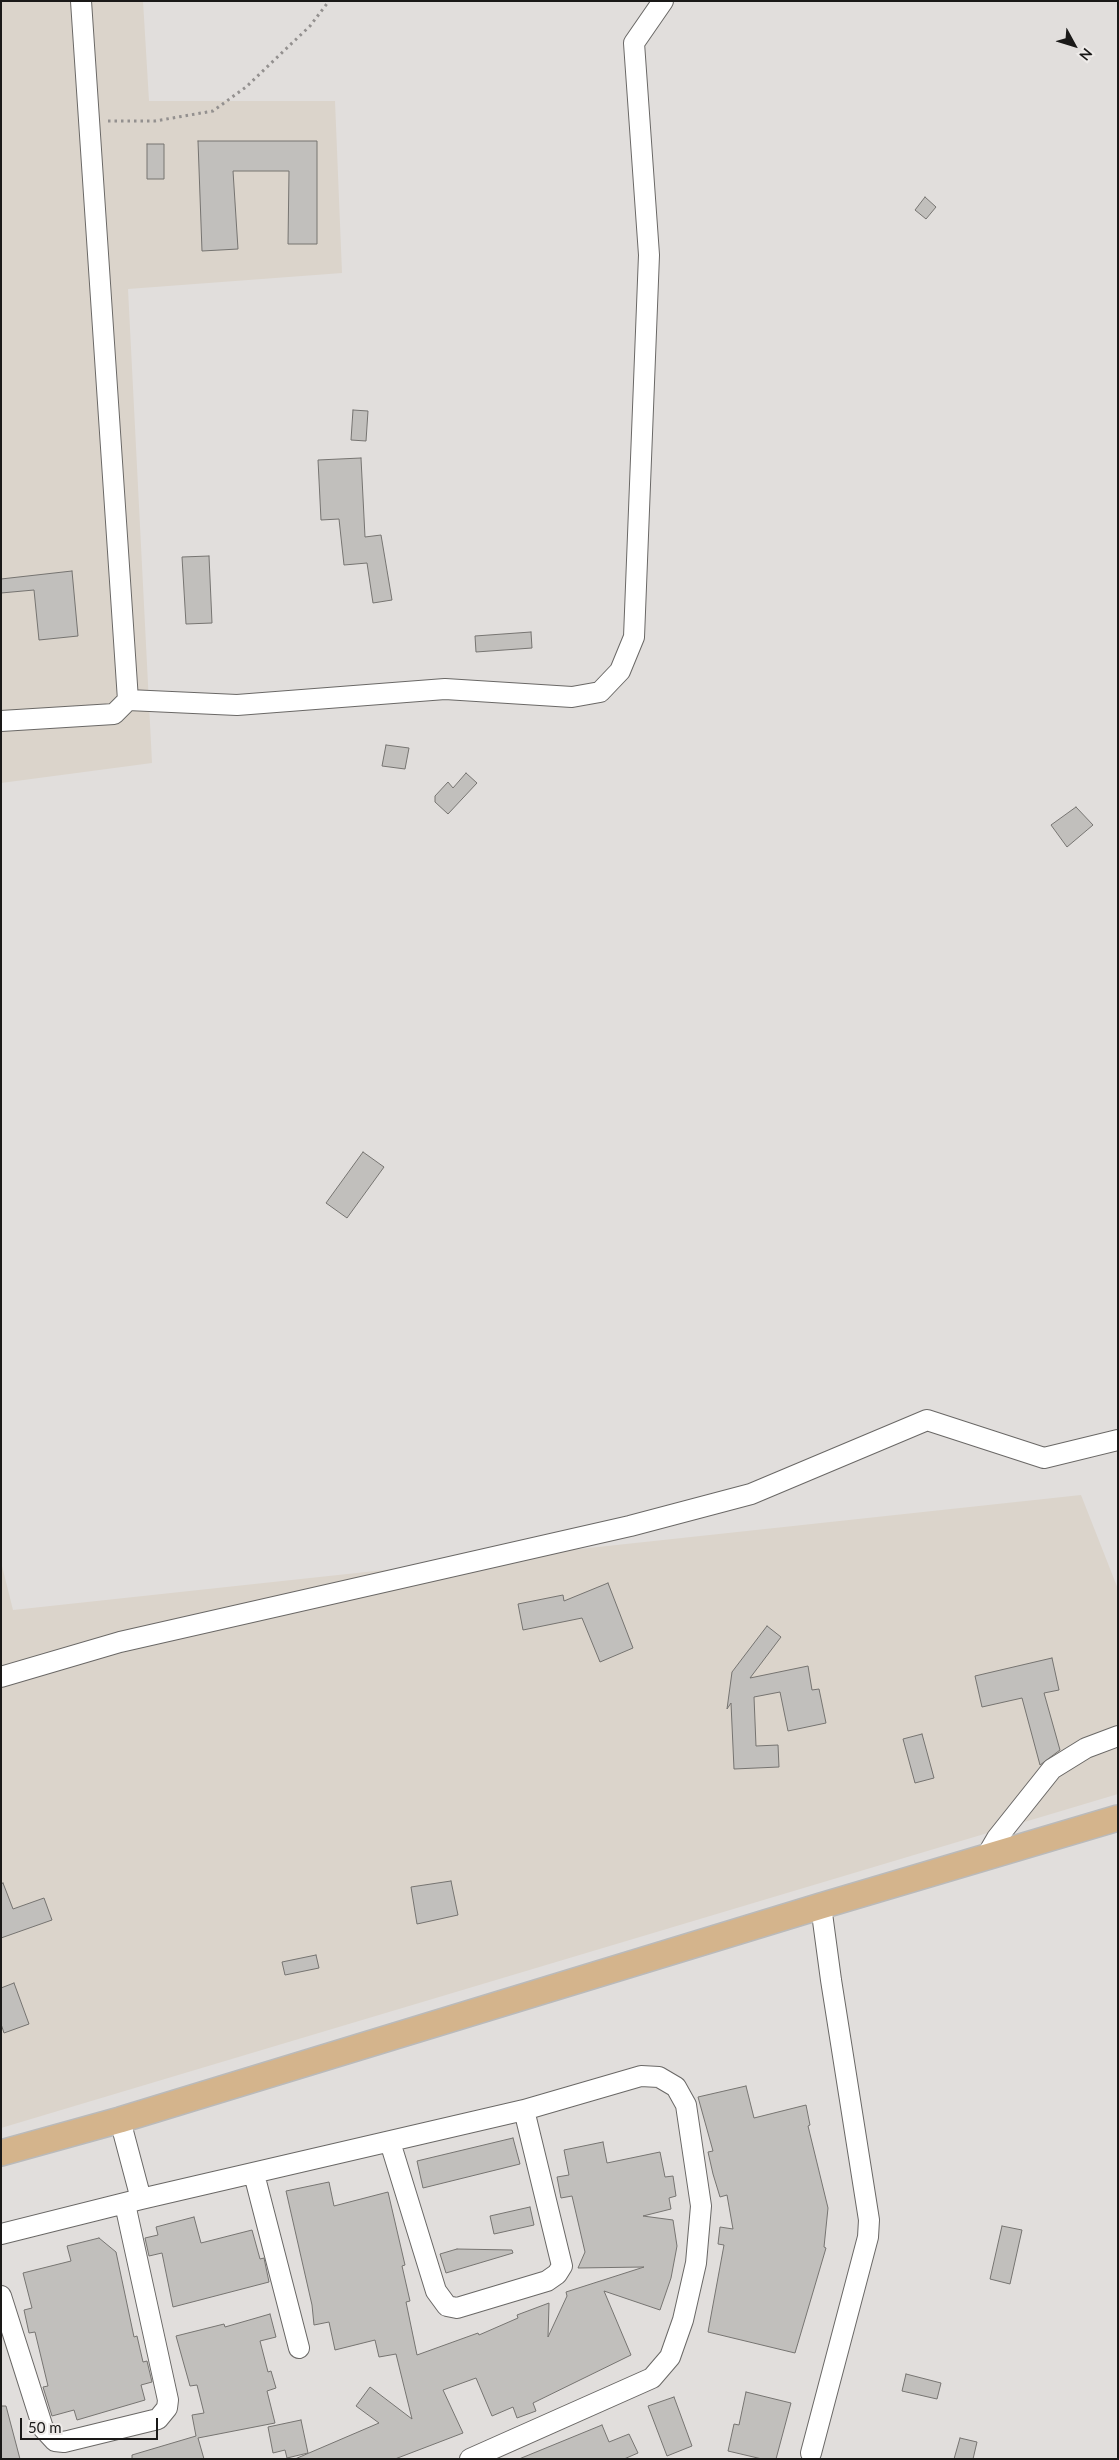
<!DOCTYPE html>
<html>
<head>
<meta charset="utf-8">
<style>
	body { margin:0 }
	#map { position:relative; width:1119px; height:2460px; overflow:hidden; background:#e1dedc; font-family:Lato,sans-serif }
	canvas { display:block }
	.frame { position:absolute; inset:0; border:2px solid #1a1918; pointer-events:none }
	.north { position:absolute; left:1049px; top:20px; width:50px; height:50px; -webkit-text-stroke:4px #eeebe9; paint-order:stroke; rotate:129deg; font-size:14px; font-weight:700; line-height:20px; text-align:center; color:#1a1918 }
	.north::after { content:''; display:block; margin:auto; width:18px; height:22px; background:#1a1918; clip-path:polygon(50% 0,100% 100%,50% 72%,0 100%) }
	.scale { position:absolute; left:20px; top:2418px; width:138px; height:22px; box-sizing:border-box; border:2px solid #1a1918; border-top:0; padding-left:6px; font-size:15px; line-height:18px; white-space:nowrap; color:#1a1918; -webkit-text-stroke:4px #eeebe9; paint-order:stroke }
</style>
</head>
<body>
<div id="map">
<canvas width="1119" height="2460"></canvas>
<div class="frame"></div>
<div class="north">N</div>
<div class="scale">50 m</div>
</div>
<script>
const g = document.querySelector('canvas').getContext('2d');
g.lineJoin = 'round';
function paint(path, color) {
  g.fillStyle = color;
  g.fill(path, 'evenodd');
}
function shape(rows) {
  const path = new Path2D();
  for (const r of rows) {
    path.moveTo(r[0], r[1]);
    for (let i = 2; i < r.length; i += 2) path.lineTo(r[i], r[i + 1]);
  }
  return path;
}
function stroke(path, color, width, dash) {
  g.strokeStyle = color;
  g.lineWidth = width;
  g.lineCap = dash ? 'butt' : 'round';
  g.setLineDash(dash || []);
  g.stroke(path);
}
paint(shape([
	[1,1,143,1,149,101,335,101,342,273,128,289,152,763,1,783],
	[1081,1495,1118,1589,1118,1794,1,2128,1,1562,13,1610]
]), '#dbd4cb');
const building = shape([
	[198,141,317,141,317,244,288,244,289,171,233,171,238,249,202,251,198,141],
	[147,144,164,144,164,179,147,179,147,144],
	[925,197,936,207,926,219,915,210,925,197],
	[353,410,368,411,366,441,351,440,353,410],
	[361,458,365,537,381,535,392,600,373,603,367,563,344,565,339,519,321,520,318,460,361,458],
	[209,556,212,623,186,624,182,557,209,556],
	[72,571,78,636,39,640,34,590,1,593,1,579,72,571],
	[531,632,532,648,476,652,475,636,531,632],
	[386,745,409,748,405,769,382,766,386,745],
	[466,773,477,783,448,814,435,802,435,796,448,782,453,788,466,773],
	[1076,807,1093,825,1067,847,1051,825,1076,807],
	[363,1152,384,1167,347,1218,326,1203,363,1152],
	[608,1583,633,1648,600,1662,582,1618,523,1630,518,1604,563,1595,564,1601,608,1583],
	[767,1626,781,1637,750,1678,808,1666,812,1690,819,1689,826,1723,788,1731,780,1692,754,1697,756,1746,778,1745,779,1767,734,1769,731,1703,727,1709,732,1672,767,1626],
	[1052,1658,1059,1690,1044,1693,1060,1750,1040,1765,1022,1698,982,1707,975,1676,1052,1658],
	[922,1734,934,1778,915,1783,903,1739,922,1734],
	[451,1881,458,1915,417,1924,411,1887,451,1881],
	[3,1883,13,1909,44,1898,52,1920,1,1938,1,1884,3,1883],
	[316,1955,319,1968,285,1975,282,1962,316,1955],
	[14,1983,29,2024,4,2033,1,2024,1,1988,14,1983],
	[746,2086,754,2118,806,2105,810,2125,808,2126,828,2208,824,2247,826,2248,795,2353,708,2332,724,2245,718,2244,720,2227,733,2229,727,2195,720,2197,713,2174,708,2152,713,2151,698,2097,746,2086],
	[513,2138,520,2164,423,2188,417,2161,513,2138],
	[603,2142,607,2163,660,2152,665,2177,673,2176,676,2196,669,2198,671,2209,643,2216,673,2220,677,2246,671,2278,660,2310,604,2291,631,2355,533,2403,536,2411,517,2418,513,2407,492,2416,476,2378,443,2390,463,2433,395,2459,295,2459,379,2423,356,2406,370,2387,412,2419,396,2354,379,2357,375,2340,335,2350,329,2322,314,2325,312,2305,286,2191,329,2182,334,2206,388,2192,405,2265,402,2266,410,2301,406,2302,417,2355,478,2333,479,2335,518,2318,517,2315,549,2303,548,2337,567,2296,566,2292,644,2267,578,2268,585,2252,572,2196,561,2198,557,2177,569,2175,564,2150,603,2142],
	[530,2207,534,2225,494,2234,490,2216,530,2207],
	[194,2217,201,2243,252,2230,260,2259,264,2258,269,2282,173,2307,162,2253,149,2256,145,2238,158,2235,156,2227,194,2217],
	[1002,2226,1022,2230,1010,2284,990,2279,1002,2226],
	[99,2238,116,2252,134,2337,137,2336,143,2362,147,2361,152,2382,141,2385,145,2400,77,2420,74,2410,52,2416,43,2387,48,2386,35,2332,29,2333,24,2310,32,2308,23,2273,71,2261,67,2246,99,2238],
	[457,2249,512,2250,513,2253,446,2273,440,2254,457,2249],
	[270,2314,276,2337,260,2341,268,2372,271,2371,276,2388,267,2391,275,2423,198,2438,204,2459,132,2459,132,2455,196,2436,192,2415,204,2413,197,2385,190,2386,176,2336,224,2324,225,2327,270,2314],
	[906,2374,941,2383,937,2399,902,2391,906,2374],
	[746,2392,791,2403,776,2459,762,2459,728,2451,734,2424,739,2425,746,2392],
	[674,2397,692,2446,667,2456,648,2406,674,2397],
	[1,2406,6,2406,20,2459,1,2459,1,2406],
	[301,2420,308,2453,287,2458,285,2450,273,2453,268,2427,301,2420],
	[602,2425,609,2442,629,2434,638,2453,624,2459,519,2459,602,2425],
	[960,2438,977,2442,973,2459,954,2459,960,2438]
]);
paint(building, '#c1bfbc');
stroke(building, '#767471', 1);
const minor = shape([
	[128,700,237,705,445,689,572,697,600,692,620,671,634,637,649,255,634,43,663,1],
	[1,721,114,714,128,700,81,1],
	[1,1677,120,1642,630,1526,751,1494,927,1420,1044,1458,1118,1440],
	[986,1857,997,1838,1052,1769,1086,1748,1118,1736],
	[120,2120,141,2199],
	[390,2142,436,2291,447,2306,457,2308,547,2281,557,2274,562,2266,524,2110],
	[254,2174,299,2348],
	[1,2234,141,2199,524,2110,641,2076,659,2077,676,2087,686,2105,701,2206,696,2263,683,2320,670,2357,652,2378,470,2459],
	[1,2296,43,2428,55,2441,64,2442,158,2419,167,2408,168,2400,125,2204],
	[811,2453,868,2237,869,2220,831,1980,821,1906]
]);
const major = shape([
	[1,2153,120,2120,821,1906,1118,1818]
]);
stroke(minor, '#6a6866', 22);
stroke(major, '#bababa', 28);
stroke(shape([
	[108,121,155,121,213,111,246,87,310,26,329,1]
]), '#93908f', 3, [2.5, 4]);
stroke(minor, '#fff', 20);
stroke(major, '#d4b48c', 25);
</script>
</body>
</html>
